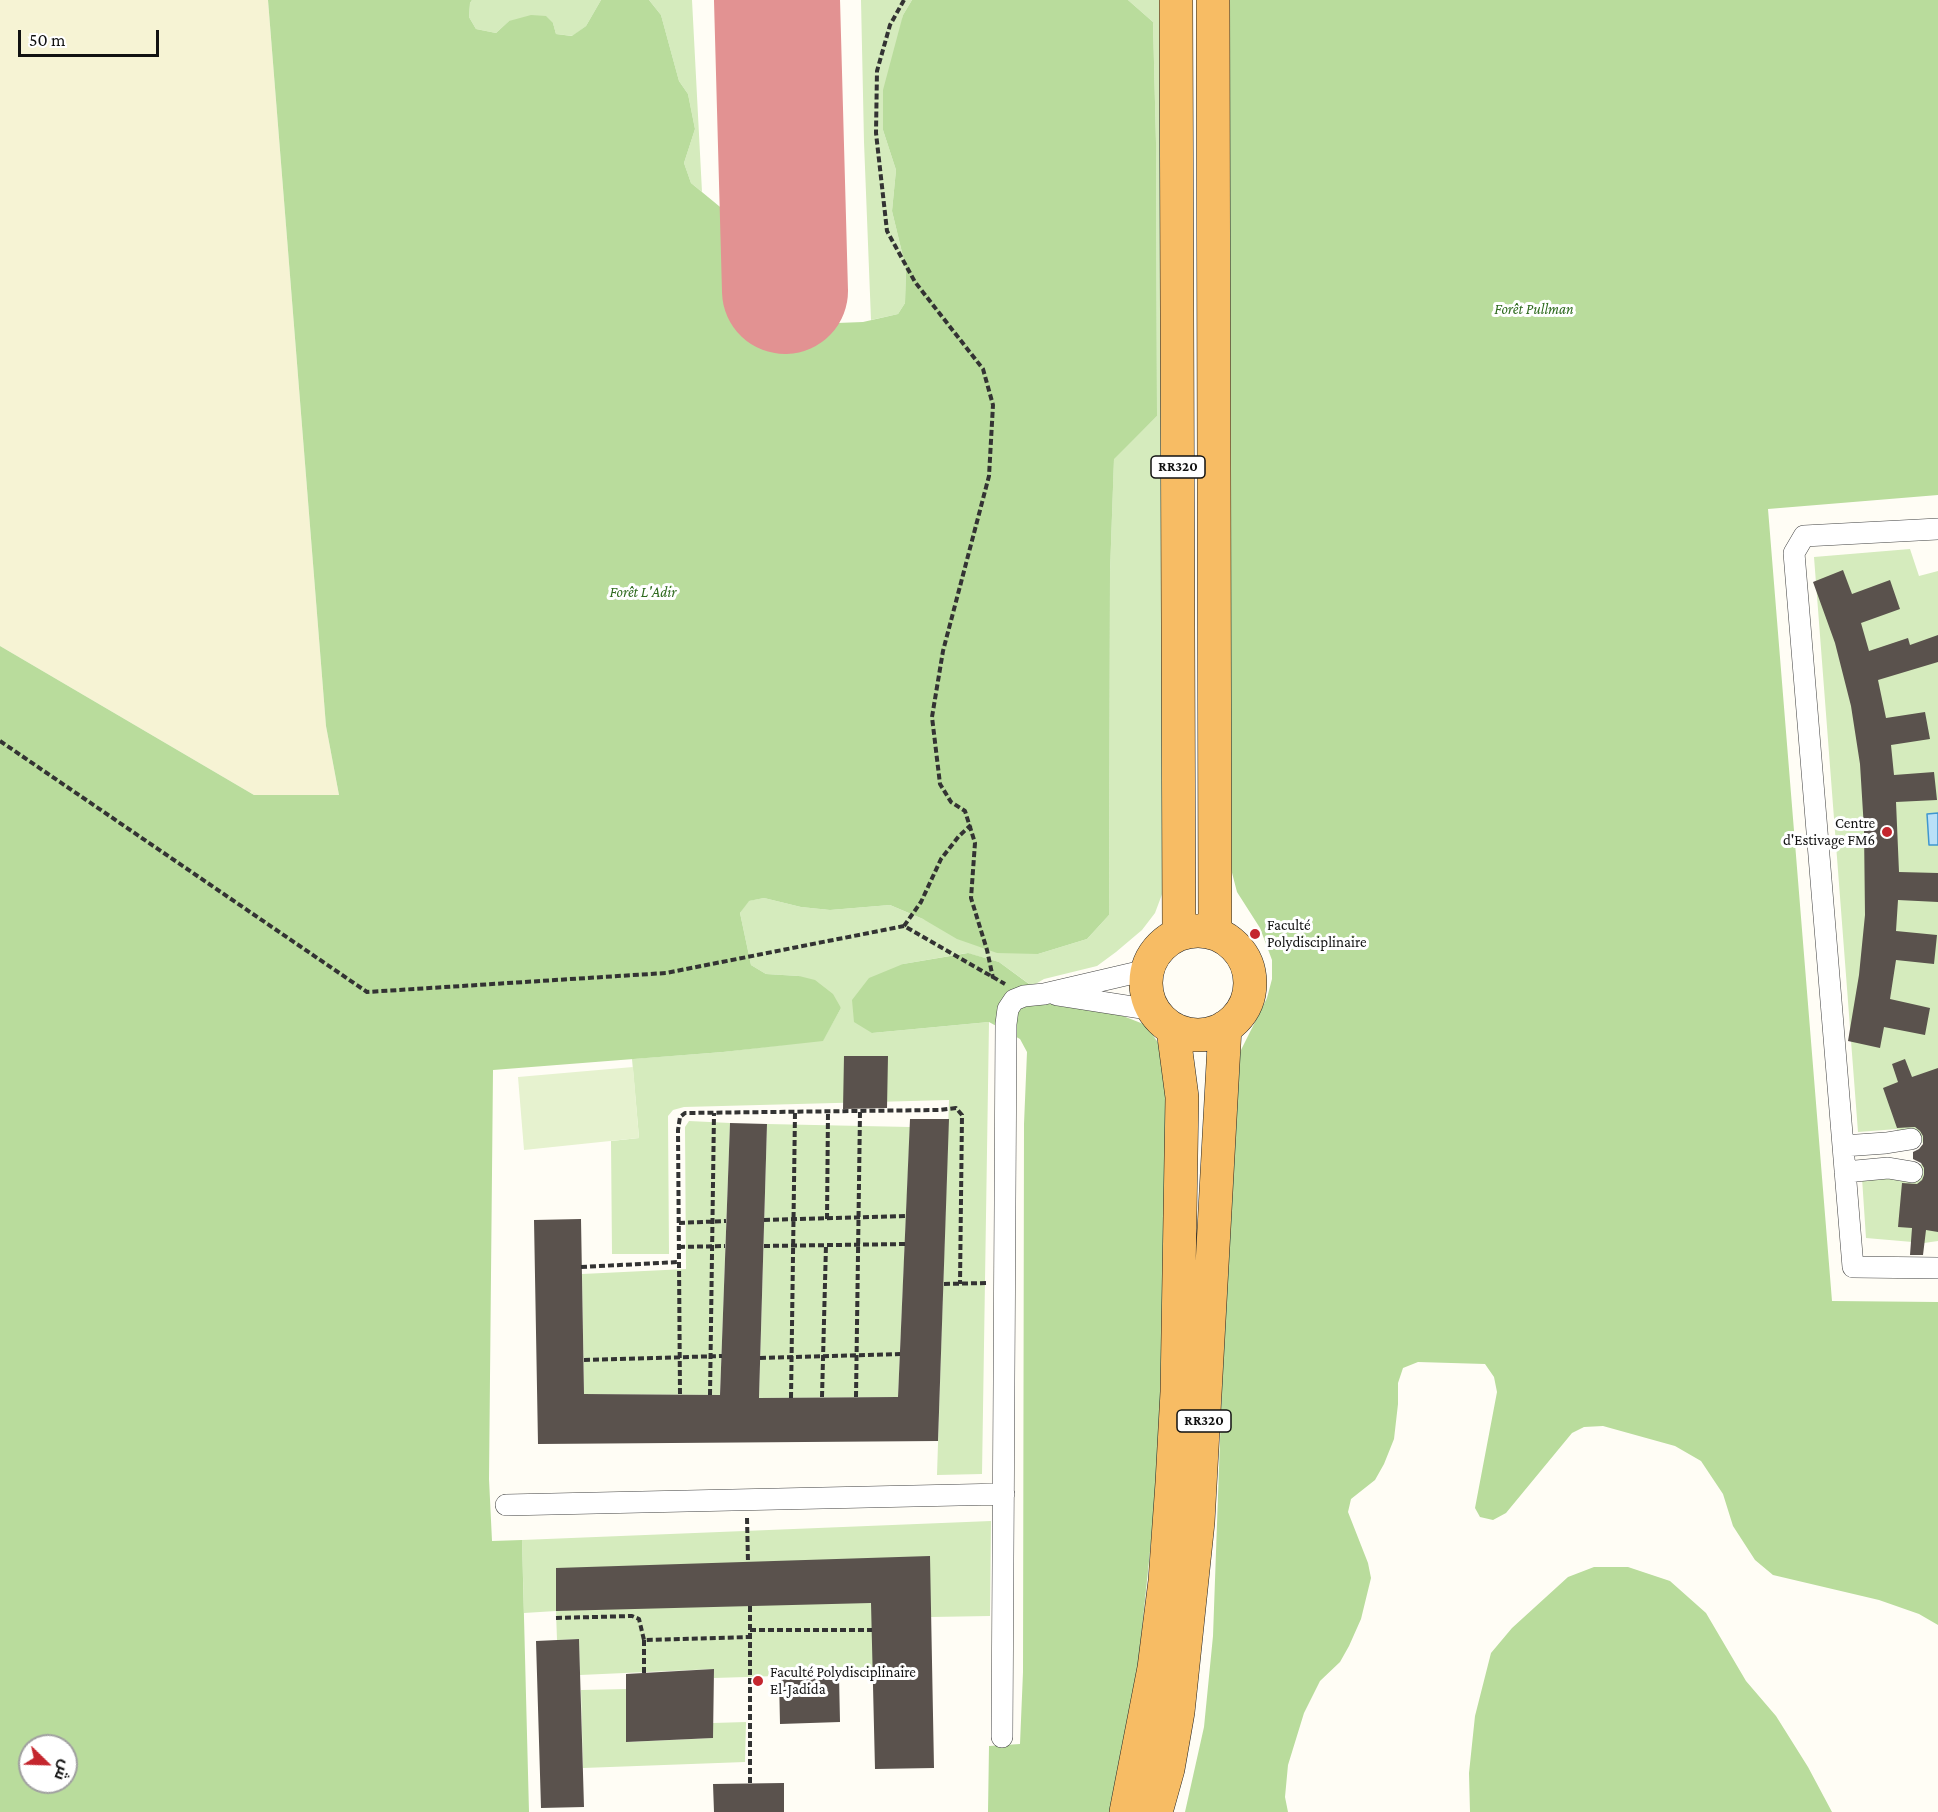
<!DOCTYPE html>
<html>
<head>
<meta charset="utf-8">
<style>
	body { margin:0 }
	#map { position:relative; width:1938px; height:1812px; overflow:hidden; background:#fffdf5; font-family:"Crimson Pro",Cairo,serif }
	canvas { display:block }
	.north { position:absolute; left:18px; top:1734px; width:60px; height:60px; box-sizing:border-box; background:#fff; border:2px solid #a0a0a0; border-radius:50%; rotate:113deg; font-size:16px; font-weight:700; line-height:24px; text-align:center; color:#111 }
	.north::after { content:''; display:block; margin:auto; width:21px; height:27px; background:#c4262e; clip-path:polygon(50% 0,100% 100%,50% 72%,0 100%) }
	.scale { position:absolute; left:18px; top:30px; width:141px; height:27px; box-sizing:border-box; border:3px solid #111; border-top:0; padding-left:8px; font-size:18px; line-height:21px; white-space:nowrap; color:#111; -webkit-text-stroke:4px #fff; paint-order:stroke }
</style>
</head>
<body>
<div id="map">
<canvas width="1938" height="1812"></canvas>
<div class="north">ش</div>
<div class="scale">50 m</div>
</div>
<script>
const g = document.querySelector('canvas').getContext('2d');
g.lineJoin = 'round';
function paint(path, color) {
  g.fillStyle = color;
  g.fill(path, 'evenodd');
}
function shape(rows) {
  const path = new Path2D();
  for (const r of rows) {
    if (r.length === 3) {
      path.moveTo(r[0] + r[2], r[1]);
      path.arc(r[0], r[1], r[2], 0, 2 * Math.PI);
      continue;
    }
    path.moveTo(r[0], r[1]);
    for (let i = 2; i < r.length; i += 2) path.lineTo(r[i], r[i + 1]);
  }
  return path;
}
function stroke(path, color, width, dash) {
  g.strokeStyle = color;
  g.lineWidth = width;
  g.lineCap = dash ? 'butt' : 'round';
  g.setLineDash(dash || []);
  g.stroke(path);
}
function write(font, color, halo, rows, align = 'center') {
  g.font = font + ' "Crimson Pro",serif';
  g.lineWidth = 6;
  g.setLineDash([]);
  g.textBaseline = 'middle';
  g.strokeStyle = halo;
  g.fillStyle = color;
  for (const [text, x, y, turn = 0] of rows) {
    g.save();
    g.translate(x, y);
    g.rotate((+turn || 0) * Math.PI / 180);
    g.textAlign = isNaN(turn) ? turn : align;
    if (halo) g.strokeText(text, 0, 0);
    g.fillText(text, 0, 0);
    g.restore();
  }
}
paint(shape([
	[0,0,268,0,326,726,339,795,254,795,0,646]
]), '#f6f3d4');
paint(shape([
	[472,0,601,0,586,26,573,36,556,34,553,23,509,21,496,33,476,29,469,17,470,3],
	[649,0,692,0,702,192,691,183,684,163,695,129,688,94,679,81,661,15],
	[861,0,912,0,903,15,883,130,896,170,892,211,906,269,905,303,898,314,871,320,864,142],
	[1128,0,1165,0,1164,889,1155,913,1142,930,1116,952,1097,966,1044,979,1032,986,999,962,967,953,903,964,872,1033,989,1022,982,1474,937,1475,949,1100,684,1107,673,1110,668,1116,669,1254,612,1254,611,1141,639,1138,632,1059,723,1052,823,1040,841,1008,799,976,766,974,751,965,740,913,748,901,764,898,801,907,830,910,890,905,923,919,1038,954,1087,939,1109,915,1110,572,1114,458,1157,416,1156,143,1153,22],
	[1910,549,1919,576,1938,571,1938,1241,1924,1243,1866,1238,1862,1178,1912,1165,1925,1164,1924,1149,1922,1140,1912,1143,1900,1138,1897,1129,1858,1132,1814,557],
	[689,1121,730,1123,720,1395,584,1394,582,1274,686,1269,685,1127],
	[767,1124,910,1127,898,1397,759,1398],
	[991,1521,990,1616,931,1617,873,1673,714,1678,714,1669,580,1675,579,1639,557,1640,556,1611,524,1613,522,1540],
	[626,1689,627,1742,713,1738,713,1723,746,1722,745,1762,583,1768,581,1690]
]), '#d5ebbd');
paint(shape([
	[268,0,472,0,470,3,469,17,476,29,496,33,509,21,531,15,546,16,553,23,556,34,572,36,586,26,601,0,649,0,661,15,679,81,688,94,695,129,684,163,691,183,742,225,760,271,804,306,837,323,863,322,898,314,905,303,906,269,892,211,896,170,883,130,883,90,903,15,912,0,1128,0,1153,22,1156,143,1157,416,1114,459,1110,572,1109,915,1087,939,1038,954,997,953,957,939,923,919,890,905,830,910,801,907,764,898,749,901,740,913,751,965,766,974,799,976,815,980,833,994,841,1008,823,1041,723,1052,493,1070,489,1479,492,1541,522,1540,529,1812,0,1812,0,646,254,795,339,795,326,726],
	[30,1746,66,1746,66,1782,30,1782],
	[1227,0,1938,0,1938,495,1768,509,1832,1301,1938,1302,1938,1625,1919,1614,1879,1600,1773,1575,1755,1560,1733,1526,1723,1494,1701,1461,1675,1446,1603,1426,1584,1427,1572,1433,1506,1513,1493,1520,1480,1517,1475,1508,1497,1392,1494,1377,1485,1364,1418,1362,1403,1368,1398,1383,1398,1404,1394,1439,1384,1464,1375,1480,1351,1499,1348,1512,1368,1563,1371,1578,1361,1619,1349,1646,1340,1662,1320,1681,1304,1713,1288,1765,1285,1797,1288,1812,1185,1812,1204,1727,1213,1636,1232,1103,1238,1056,1267,998,1272,979,1272,960,1260,928,1237,892,1230,865],
	[968,953,999,962,1059,1006,1118,1014,1146,1025,1161,1047,1169,1078,1162,1436,1138,1667,1113,1812,988,1812,989,1746,1020,1744,1023,1672,1024,1124,1027,1052,1020,1039,989,1022,872,1033,854,1022,852,1000,869,978,903,964],
	[1594,1567,1628,1567,1670,1581,1706,1613,1746,1681,1776,1716,1808,1767,1832,1812,1470,1812,1469,1773,1475,1716,1491,1653,1512,1628,1568,1577]
]), '#b9dc9c');
paint(shape([
	[633,1067,639,1138,524,1150,518,1077]
]), '#e6f2cf');
const water = shape([
	[1938,813,1938,845,1929,845,1927,814,1938,813]
]);
paint(water, '#b9e0f7');
stroke(water, '#3f96cf', 1.5);
stroke(shape([
	[777,0,785,291]
]), '#e29292', 126);
paint(shape([
	[1843,570,1852,594,1890,580,1900,609,1861,623,1869,651,1908,638,1910,645,1938,635,1938,662,1878,680,1886,718,1925,712,1930,739,1891,745,1894,775,1934,772,1937,800,1896,802,1899,872,1938,873,1938,902,1898,900,1896,931,1937,935,1934,964,1896,960,1890,999,1930,1008,1925,1035,1884,1027,1880,1048,1848,1041,1859,975,1865,915,1864,829,1860,764,1851,706,1835,643,1813,582],
	[844,1056,888,1056,887,1108,843,1109],
	[1905,1059,1912,1077,1938,1068,1938,1232,1926,1230,1923,1255,1910,1255,1912,1228,1898,1227,1902,1183,1917,1184,1922,1180,1924,1175,1924,1168,1921,1163,1913,1159,1913,1152,1919,1149,1923,1144,1923,1136,1920,1131,1915,1127,1897,1128,1883,1088,1898,1082,1892,1064],
	[910,1119,949,1119,938,1441,538,1444,534,1220,581,1219,584,1394,720,1395,730,1123,767,1124,759,1398,898,1397],
	[930,1556,934,1768,875,1769,871,1603,556,1611,556,1568],
	[579,1639,584,1807,541,1808,536,1641],
	[714,1669,713,1738,626,1742,626,1674],
	[839,1675,840,1722,780,1724,779,1677],
	[784,1783,784,1812,714,1812,713,1784]
]), '#5a524d');
const minor = shape([
	[1938,529,1804,536,1794,553,1853,1267,1938,1268],
	[1057,995,1153,1010],
	[1843,1146,1886,1143,1911,1139],
	[1845,1172,1888,1168,1912,1172],
	[506,1505,1004,1494],
	[1002,1737,1006,1024,1008,1009,1014,1000,1024,996,1044,994,1147,970]
]);
const trunk = shape([
	[1176,0,1179,934],
	[1213,0,1215,933],
	[1198,983,52],
	[1126,1812,1154,1668,1165,1581,1172,1483,1177,1392,1182,1097,1173,1029],
	[1156,1812,1168,1769,1178,1712,1198,1522,1225,1027]
]);
stroke(minor, '#444', 22);
stroke(trunk, '#222', 34);
stroke(shape([
	[904,0,890,25,877,71,876,133,887,231,915,282,983,369,993,405,989,476,943,651,932,717,940,784,951,802,965,811,975,843,971,898,987,950,993,978],
	[0,741,367,992,666,973,904,926,1005,984],
	[904,926,921,902,941,859,959,836,971,825],
	[827,1219,828,1112],
	[764,1220,906,1216],
	[679,1223,726,1221],
	[764,1246,905,1244],
	[679,1247,725,1246],
	[581,1267,679,1262],
	[944,1284,986,1283],
	[760,1358,900,1354],
	[584,1360,722,1356],
	[680,1394,678,1130,680,1117,685,1113,939,1110,956,1108,962,1115,960,1284],
	[710,1395,714,1113],
	[822,1397,826,1245],
	[856,1397,860,1112],
	[791,1398,795,1113],
	[747,1518,748,1562],
	[750,1606,750,1784],
	[556,1618,632,1616,639,1619,644,1640,750,1637],
	[750,1630,872,1630],
	[644,1640,644,1673]
]), '#333', 4, [6, 3]);
stroke(minor, '#fff', 21);
stroke(trunk, '#f7bc64', 33);
for (const [x, y, r, color] of [
	[1887,832,6,"#c4262e"],
	[1255,934,6,"#c4262e"],
	[758,1681,6,"#c4262e"]
]) {
  const dot = new Path2D();
  dot.arc(x, y, r, 0, 2 * Math.PI);
  g.fillStyle = color;
  g.fill(dot);
  stroke(dot, '#fff', 2);
}
for (const [x, y, w] of [
	[1178,467,54],
	[1204,1421,54]
]) {
  const box = new Path2D();
  box.roundRect(x - w / 2, y - 11, w, 22, 4.5);
  g.fillStyle = '#fff';
  g.fill(box);
  stroke(box, '#111', 1.5);
}
write('bold 14px', '#111', null, [
	["RR320",1178,467],
	["RR320",1204,1421]
]);
write('italic 15px', '#2f6b1f', '#fff', [
	["Forêt Pullman",1534,309],
	["Forêt L'Adir",643,592]
]);
write('15px', '#111', '#fff', [
	["Centre",1875,823,"right"],
	["d'Estivage FM6",1875,840,"right"],
	["Faculté",1267,925],
	["Polydisciplinaire",1267,942],
	["Faculté Polydisciplinaire",770,1672],
	["El-Jadida",770,1689]
], 'left');
</script>
</body>
</html>
